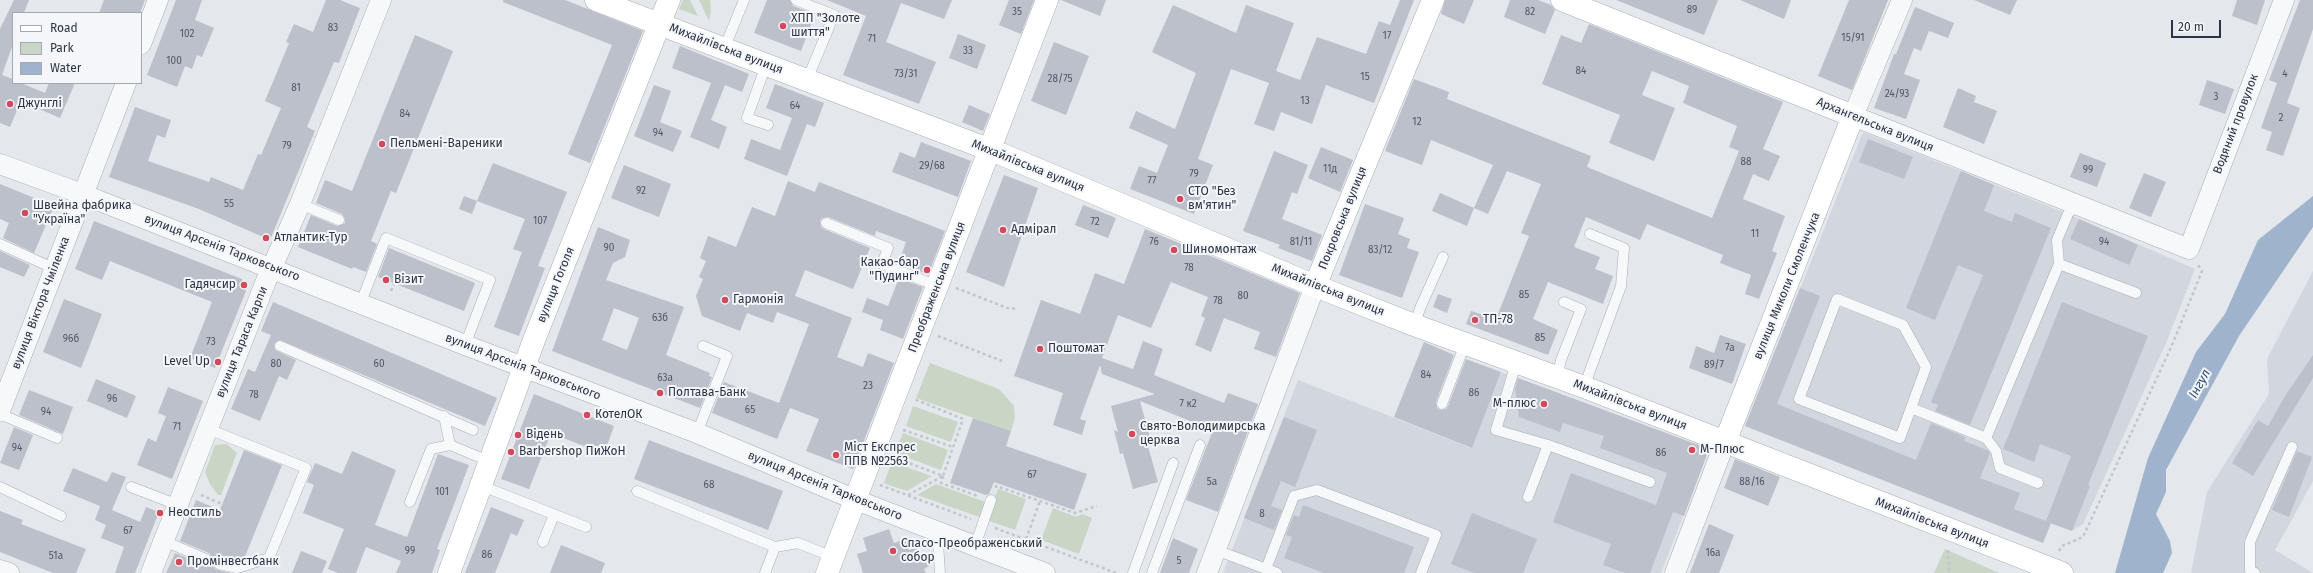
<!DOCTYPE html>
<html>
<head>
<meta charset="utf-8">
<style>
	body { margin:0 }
	#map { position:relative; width:2313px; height:573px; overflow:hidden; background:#e4e7ec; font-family:"Fira Sans",sans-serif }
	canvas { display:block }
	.legend { position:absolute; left:12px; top:12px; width:130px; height:72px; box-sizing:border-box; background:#f4f6f9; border:1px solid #a4a8b1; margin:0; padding:5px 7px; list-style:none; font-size:12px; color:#2b3445 }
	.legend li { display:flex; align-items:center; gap:8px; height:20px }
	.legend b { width:20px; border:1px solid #a4a8b1 }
	.scale { position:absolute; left:2171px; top:20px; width:50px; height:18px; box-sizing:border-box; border:2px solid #2b3445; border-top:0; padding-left:5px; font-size:12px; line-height:14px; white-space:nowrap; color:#2b3445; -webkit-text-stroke:3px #f4f6f9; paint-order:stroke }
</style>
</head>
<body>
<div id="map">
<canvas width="2313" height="573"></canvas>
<ul class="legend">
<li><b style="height:5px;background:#fff"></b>Road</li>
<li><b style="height:11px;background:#c9d6c5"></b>Park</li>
<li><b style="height:11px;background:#9fb4cc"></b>Water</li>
</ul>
<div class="scale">20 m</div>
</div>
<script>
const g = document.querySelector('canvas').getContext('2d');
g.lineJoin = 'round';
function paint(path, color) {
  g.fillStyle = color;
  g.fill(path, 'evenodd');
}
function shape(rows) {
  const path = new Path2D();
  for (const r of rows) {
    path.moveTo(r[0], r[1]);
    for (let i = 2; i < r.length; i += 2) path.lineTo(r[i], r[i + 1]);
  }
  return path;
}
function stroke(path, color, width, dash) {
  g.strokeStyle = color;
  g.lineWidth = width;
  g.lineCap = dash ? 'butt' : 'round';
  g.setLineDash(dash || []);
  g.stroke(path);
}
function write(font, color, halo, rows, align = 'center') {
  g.font = font + ' "Fira Sans",sans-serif';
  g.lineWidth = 4;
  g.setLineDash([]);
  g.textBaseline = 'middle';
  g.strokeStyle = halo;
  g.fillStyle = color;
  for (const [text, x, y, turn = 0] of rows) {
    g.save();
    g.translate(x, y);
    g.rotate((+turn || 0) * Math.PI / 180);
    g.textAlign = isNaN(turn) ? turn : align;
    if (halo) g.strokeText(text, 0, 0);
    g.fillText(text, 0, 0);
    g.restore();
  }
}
paint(shape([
	[1863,132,2068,214,2195,269,2167,341,2083,524,2072,531,2051,523,2043,543,1745,426],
	[2313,271,2313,481,2275,550,2313,573,2191,573,2207,492,2269,394,2267,359],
	[1501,372,1709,449,1661,573,1223,573,1298,380,1471,448]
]), '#d2d6de');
paint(shape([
	[683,0,690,0,698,16,679,9],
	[699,0,710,0,711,11,709,21],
	[930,363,999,389,1014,406,1015,418,1011,431,916,398],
	[913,406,958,422,951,442,906,426],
	[903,433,948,450,941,470,895,453],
	[227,444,237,453,221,495,218,495,210,484,205,472,215,445],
	[892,462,897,464,932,476,907,491,889,485,884,483],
	[936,484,988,503,982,518,917,495],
	[998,489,1026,499,1015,530,987,520],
	[1053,508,1076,517,1082,514,1092,518,1079,554,1041,540],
	[1945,549,1999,573,1934,573]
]), '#c9d6c5');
paint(shape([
	[2313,196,2313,227,2239,336,2166,470,2166,492,2156,514,2170,541,2172,553,2163,573,2115,573,2148,458,2196,352,2225,314,2258,240]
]), '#9fb4cc');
paint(shape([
	[14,0,29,0,24,13,13,13,13,44,2,75,13,79,13,83,21,83,45,93,49,83,75,83,60,118,21,101,10,127,0,123,0,29],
	[104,0,145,0,140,13,99,13],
	[176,0,202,0,195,20,214,28,202,57,197,55,192,69,185,66,177,87,147,75],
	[326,0,340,0,360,8,339,63,334,62,307,127,315,131,270,240,199,209,109,177,135,107,171,120,165,138,157,135,148,161,209,182,211,177,243,190,258,154,261,155,281,108,265,101,289,43,286,42,294,24,313,32],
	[503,0,565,0,643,31,590,163,568,154,612,45,503,2],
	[767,0,790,0,793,6,815,14,801,51,754,33],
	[827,0,952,0,944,19,901,3,886,42,936,62,919,104,843,75,866,16],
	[1009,0,1034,0,1021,34,999,25],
	[1061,0,1106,0,1100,16],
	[1400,0,1414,0,1374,103,1326,85,1312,124,1281,112,1274,131,1254,124,1269,83,1231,69,1198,159,1213,165,1194,214,1130,189,1139,166,1157,173,1168,145,1129,128,1136,111,1175,129,1196,73,1152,52,1173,5,1236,33,1246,5,1294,23,1276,71,1300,80,1317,37,1366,54,1379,21,1390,25],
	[1445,0,1474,0,1464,24,1441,14],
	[1510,0,1538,0,1551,5,1555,10,1545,34,1504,17],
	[1616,0,1718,0,1704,35],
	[1740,0,1791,0,1784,19],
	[1849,0,1888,0,1852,90,1818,76],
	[1974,0,2017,0,2010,15],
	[2237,0,2265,0,2257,25,2232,16],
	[2300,0,2313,0,2313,29,2287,103,2300,108,2283,156,2266,150,2272,132,2261,128,2277,83,2269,80],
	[1915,7,1954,23,1948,38,1929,31,1921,51,1914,48,1904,74,1920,80,1906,119,1874,108,1894,54,1896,54],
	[1589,24,1783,102,1763,149,1780,156,1769,181,1753,174,1743,199,1785,216,1772,251,1777,253,1759,299,1745,294,1751,275,1720,263,1723,255,1647,224,1640,240,1586,217,1574,247,1600,257,1595,269,1613,276,1603,304,1548,282,1533,319,1558,330,1548,355,1466,324,1471,311,1496,319,1529,236,1521,233,1541,184,1507,171,1488,214,1474,208,1493,165,1431,140,1422,165,1385,151,1414,79,1449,92,1447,99,1591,156,1587,167,1712,218,1739,151,1729,147,1737,126,1683,103,1689,86,1652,71,1642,95,1675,108,1654,161,1609,143,1620,115,1542,84,1561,35,1581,43],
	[958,34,986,45,977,69,949,58],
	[415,35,453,51,396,193,391,191,371,241,377,244,366,272,353,267,352,269,298,247,311,215,337,226,345,223,345,219,342,214,316,203,325,180,352,191],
	[1054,42,1089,56,1066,115,1031,101],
	[680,46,749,74,742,92,725,85,711,120,727,127,719,149,690,137,711,83,672,68],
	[2207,80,2234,89,2225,114,2199,105],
	[775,84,824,103,815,127,807,124,787,176,744,159,751,139,780,150,792,118,766,108],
	[654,85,671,91,660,122,682,131,673,152,634,136],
	[1958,88,1976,96,1974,102,1997,111,1984,144,1943,127],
	[969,105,990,114,983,131,962,122],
	[1868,139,1913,157,1904,179,1859,162],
	[921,142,971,161,958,197,892,172,900,152,915,158],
	[1321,147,1353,160,1340,192,1308,178],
	[1274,151,1308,165,1297,194,1292,192,1282,219,1322,235,1312,261,1278,248,1280,245,1243,231],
	[2080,153,2106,163,2097,187,2070,177],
	[493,163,567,192,538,266,545,268,519,336,494,327,522,252,513,249,525,219,477,201],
	[624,165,671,184,659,217,611,198],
	[1961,171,1994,185,1984,211,2012,222,2015,213,2051,228,1970,425,1935,411,1938,405,1931,402,1983,275,1958,265,1935,320,1906,308],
	[2144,173,2166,182,2151,217,2129,208],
	[1004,175,1038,188,1004,287,966,272],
	[788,181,815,192,819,182,945,231,928,275,899,262,906,242,876,231,875,236,828,217,822,218,820,221,821,227,824,229,870,248,853,289,805,270,795,296,852,318,837,357,863,367,868,353,894,363,853,469,806,451,819,419,790,408,777,439,712,413,724,382,779,403,809,324,777,312,773,323,747,313,740,331,702,316,696,296,703,279,699,277,706,261,700,258,708,236,736,247,752,207,775,216],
	[0,184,54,206,34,253,3,238,9,223,0,219],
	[1440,193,1474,208,1467,226,1432,211],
	[464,196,477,201,472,214,459,209],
	[1365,204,1404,218,1398,234,1410,239,1407,248,1419,252,1402,298,1339,275],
	[1083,205,1116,218,1108,238,1075,225],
	[2079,219,2138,245,2129,265,2070,239],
	[94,221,242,279,246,291,215,368,190,358,212,302,110,261,102,280,75,269],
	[598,227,630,240,625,257,613,263,606,280,684,307,666,355,710,373,709,376,712,377,700,408,552,351],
	[614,308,639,318,627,350,602,340],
	[1145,229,1300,293,1276,357,1254,349,1260,332,1224,318,1211,352,1195,345,1205,318,1201,316,1208,297,1171,282,1151,328,1118,315,1102,358,1133,369,1143,341,1163,349,1154,375,1224,403,1228,393,1258,404,1218,512,1186,500,1213,430,1140,401,1152,445,1148,446,1158,482,1133,489,1123,453,1120,454,1114,430,1118,432,1111,406,1155,394,1102,374,1100,365,1080,419,1086,421,1082,435,1053,425,1063,393,1014,376,1041,300,1080,314,1095,273,1124,284],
	[389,248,475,283,464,311,378,277],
	[0,251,30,265,24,277,0,267],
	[899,278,923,287,903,339,880,330,883,320,862,312,867,298,888,306],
	[1800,288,1820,296,1777,404,1916,460,1931,423,1965,437,1964,441,1987,450,1990,453,1980,478,2020,493,2014,509,2046,521,2071,456,2040,444,2034,462,2003,449,2062,302,2148,336,2088,485,2090,486,2072,531,2047,522,2051,523,2043,543,1745,426],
	[1438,294,1452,299,1447,313,1433,307],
	[64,299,102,314,81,368,43,352],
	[273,302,497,398,485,426,280,340,274,344,275,350,296,360,287,380,279,376,260,421,231,409,248,369,255,372,271,335,261,331],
	[1720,335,1746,344,1732,384,1689,368,1696,346,1714,353],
	[1424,342,1454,355,1436,402,1437,408,1440,410,1446,409,1448,406,1466,359,1501,372,1472,448,1394,417],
	[2313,355,2313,378,2253,476,2232,463,2258,420,2268,426,2285,396],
	[1518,378,1709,449,1684,516,1673,512,1650,573,1625,573,1603,565,1611,544,1553,522,1571,473,1656,505,1667,473,1600,448,1604,436,1563,423,1560,432,1519,417,1515,389],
	[96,379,136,396,127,418,87,401],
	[168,387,203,401,172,479,137,465,148,438,156,442,166,416,158,413],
	[29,390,73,407,63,434,19,415],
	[534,394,614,426,604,454,551,433,529,489,501,479],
	[1284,417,1317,430,1295,487,1281,481,1271,506,1282,510,1274,530,1244,518],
	[973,418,1011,431,1006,446,1087,474,1074,510,994,482,989,494,986,495,950,483],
	[14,427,33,435,19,470,0,463],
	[649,440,783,491,768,530,634,479],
	[244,450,282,465,244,559,237,561,220,558,214,560,213,566,215,569,230,573,166,573,175,553,204,565,212,562,212,558,209,553,180,541,196,500,220,510],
	[352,451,396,470,375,525,407,537,438,454,469,465,437,549,440,550,432,573,396,573,401,561,366,547,356,573,338,573,328,569,344,529,303,513,314,485,307,482,315,463,342,474],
	[2297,451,2312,457,2289,517,2272,510],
	[1735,459,1780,477,1768,506,1724,488],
	[73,468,107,482,112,472,126,477,112,510,140,522,146,507,159,512,135,573,115,573,124,547,101,538,106,525,95,520,100,506,63,491],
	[1303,505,1414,547,1404,573,1324,573,1284,558,1292,537,1286,535,1294,515,1299,517],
	[491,507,524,520,517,536,511,533,495,573,465,573],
	[0,511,23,520,21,524,86,549,76,573,53,573,0,552],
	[1472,513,1537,539,1523,573,1474,573,1451,564],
	[1709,524,1734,535,1719,573,1690,573],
	[889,529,894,543,905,539,909,550,917,547,920,556,925,554,929,566,924,569,926,573,863,573,857,554,867,551,863,538],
	[1173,538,1198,549,1189,573,1160,573],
	[561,545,605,563,601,573,550,573],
	[301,551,327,561,322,573,292,573]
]), '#bbc0ca');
const lane = shape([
	[796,0,834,15,807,80],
	[724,49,744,0],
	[766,65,747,118,768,125],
	[300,204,339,220],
	[826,223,888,248,882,264,937,286],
	[0,244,55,269],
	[2059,264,2136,293],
	[361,302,386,238,490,280,465,345],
	[1414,325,1421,306,1443,257],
	[280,346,473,430],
	[1516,363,1496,430,1548,445,1650,482],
	[1557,378,1561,360,1581,309,1564,302],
	[1584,387,1621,286,1624,248,1590,234],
	[1442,404,1465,344],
	[1911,408,1926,367,1903,325,1837,299,1799,399,1900,438,1911,408,1986,438,2059,264,2057,240,2068,214,2076,204],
	[0,414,57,438],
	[444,416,450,445,491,462],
	[208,429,306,468,269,558,237,568,219,564],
	[697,433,727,356,703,346],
	[1986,438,1996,451,2000,468,2038,483],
	[482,486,586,527],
	[0,487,61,516],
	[131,487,178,505],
	[637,491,775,547,798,543,833,557],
	[1528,497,1548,445],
	[410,502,431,449,450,445],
	[933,530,938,543,940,573],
	[164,541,206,559],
	[543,542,554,515],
	[975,546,991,500],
	[1216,550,1277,573],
	[1266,569,1294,496,1317,490,1436,535,1421,573],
	[765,573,775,547],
	[1133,573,1173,463],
	[1152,573,1200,445],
	[2255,573,2250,570,2250,542,2292,447]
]);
const street = shape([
	[1902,0,1853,116,2189,249,2284,0],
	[141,44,158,0],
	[0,164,82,194,465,345,697,433,856,500,1045,573],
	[0,411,126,83],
	[0,570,9,573],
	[151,573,266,281,300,204,381,0],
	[1207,573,1315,286],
	[1675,573,1725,442]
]);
const secondary = shape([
	[596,0,1001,154,1308,283,1414,325,1584,387,2062,573],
	[1562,0,1853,116,1725,442],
	[1315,286,1433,0],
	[449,573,534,340,669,0],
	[827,573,1047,0]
]);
stroke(lane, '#a9aeb7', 11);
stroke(street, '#a9aeb7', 21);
stroke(secondary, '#a9aeb7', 23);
stroke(shape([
	[956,288,1010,309,1016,308],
	[391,291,394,284],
	[938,336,1002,361],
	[903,430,953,447],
	[893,457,943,476,963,419,914,399],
	[943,476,941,483,978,496],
	[880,485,971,519],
	[996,488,996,486,1075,513,1097,506],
	[201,495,222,504],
	[908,495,943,476],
	[995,528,1116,573],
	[1026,539,1040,501],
	[1948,550,1949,573],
	[2059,551,2062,546,2083,537,2173,343,2202,271,2198,265]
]), '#c2c5cb', 2.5, [3, 3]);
stroke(lane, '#f7f8fa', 10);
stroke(street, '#f7f8fa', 20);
stroke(secondary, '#fff', 22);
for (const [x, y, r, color] of [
	[783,26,4,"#d1495b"],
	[10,104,4,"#d1495b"],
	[382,144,4,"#d1495b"],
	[1180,199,4,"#d1495b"],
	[25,213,4,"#d1495b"],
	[1003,230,4,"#d1495b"],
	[266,238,4,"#d1495b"],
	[1174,250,4,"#d1495b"],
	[927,270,4,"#d1495b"],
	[386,280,4,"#d1495b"],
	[244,285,4,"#d1495b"],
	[725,300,4,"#d1495b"],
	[1475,320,4,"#d1495b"],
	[1040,349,4,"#d1495b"],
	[218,362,4,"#d1495b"],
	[660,393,4,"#d1495b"],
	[1544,404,4,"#d1495b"],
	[587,415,4,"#d1495b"],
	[1132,434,4,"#d1495b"],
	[518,435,4,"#d1495b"],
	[1692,450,4,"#d1495b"],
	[511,452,4,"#d1495b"],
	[836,455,4,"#d1495b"],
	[160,513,4,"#d1495b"],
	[893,551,4,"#d1495b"],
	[179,562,4,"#d1495b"]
]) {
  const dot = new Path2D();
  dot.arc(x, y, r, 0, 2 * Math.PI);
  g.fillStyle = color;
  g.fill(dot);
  stroke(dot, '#f4f6f9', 1.5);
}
write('10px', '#4f5766', null, [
	["89",1692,10],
	["35",1017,12],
	["82",1530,12],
	["83",333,28],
	["102",187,34],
	["17",1387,36],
	["15/91",1853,38],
	["71",872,39],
	["33",968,51],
	["100",174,61],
	["84",1581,71],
	["73/31",906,74],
	["4",2285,74],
	["15",1365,77],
	["28/75",1060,79],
	["81",296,88],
	["24/93",1897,94],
	["3",2216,97],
	["13",1305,101],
	["64",795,106],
	["84",405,114],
	["2",2281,118],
	["12",1417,122],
	["94",658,133],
	["79",287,146],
	["88",1746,162],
	["29/68",932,166],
	["11д",1330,169],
	["99",2088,170],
	["79",1194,174],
	["77",1152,181],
	["92",641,191],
	["55",229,204],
	["107",540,221],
	["72",1095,222],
	["11",1755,234],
	["76",1154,242],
	["81/11",1301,242],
	["94",2104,242],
	["90",609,248],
	["83/12",1380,250],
	["78",1189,268],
	["85",1524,295],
	["80",1243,296],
	["78",1218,301],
	["63б",660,318],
	["85",1540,338],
	["96б",71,339],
	["73",211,342],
	["7а",1730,348],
	["80",276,364],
	["60",379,364],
	["89/7",1714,365],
	["84",1426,375],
	["63а",665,378],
	["23",868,386],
	["86",1474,393],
	["78",254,395],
	["96",112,399],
	["7 к2",1188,404],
	["65",750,410],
	["94",46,412],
	["71",177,427],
	["94",17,448],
	["86",1661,453],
	["67",1032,475],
	["5а",1212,482],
	["88/16",1752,482],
	["68",709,485],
	["101",442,492],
	["8",1262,514],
	["67",128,531],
	["99",410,551],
	["16а",1713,553],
	["86",487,555],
	["51а",56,556],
	["5",1179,561]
]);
write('12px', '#2b3445', '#f4f6f9', [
	["ХПП \"Золоте",791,19],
	["шиття\"",791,33],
	["Джунглі",18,104],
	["Пельмені-Вареники",390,144],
	["СТО \"Без",1188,192],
	["вм'ятин\"",1188,206],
	["Швейна фабрика",33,206],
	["\"Україна\"",33,220],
	["Адмірал",1011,230],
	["Атлантик-Тур",274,238],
	["Шиномонтаж",1182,250],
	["Какао-бар",919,263,"right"],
	["\"Пудинг\"",919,277,"right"],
	["Візит",394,280],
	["Гадячсир",236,285,"right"],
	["Гармонія",733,300],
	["ТП-78",1483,320],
	["Поштомат",1048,349],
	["Level Up",210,362,"right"],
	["Полтава-Банк",668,393],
	["М-плюс",1536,404,"right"],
	["КотелОК",595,415],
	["Свято-Володимирська",1140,427],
	["церква",1140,441],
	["Відень",526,435],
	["Міст Експрес",844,448],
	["ППВ №2563",844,462],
	["М-Плюс",1700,450],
	["Barbershop ПиЖоН",519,452],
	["Неостиль",168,513],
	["Спасо-Преображенський",901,544],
	["собор",901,558],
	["Промінвестбанк",187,562]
], 'left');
write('12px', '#2b3445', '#f4f6f9', [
	["Михайлівська вулиця",726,49,21],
	["Водяний провулок",2236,124,-69],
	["Архангельська вулиця",1875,125,22],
	["Михайлівська вулиця",1028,166,22],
	["Покровська вулиця",1343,218,-68],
	["вулиця Арсенія Тарковського",222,248,21],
	["вулиця Гоголя",556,285,-68],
	["вулиця Миколи Смоленчука",1787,286,-68],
	["Преображенська вулиця",937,287,-69],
	["Михайлівська вулиця",1328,290,22],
	["вулиця Віктора Чміленка",41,303,-69],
	["вулиця Тараса Карпи",242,342,-68],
	["вулиця Арсенія Тарковського",523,367,21],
	["Михайлівська вулиця",1630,405,21],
	["вулиця Арсенія Тарковського",825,486,22],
	["Михайлівська вулиця",1932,523,21]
]);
write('italic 13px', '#34527a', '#f4f6f9', [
	["Інгул",2200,384,-61]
]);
</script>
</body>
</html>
